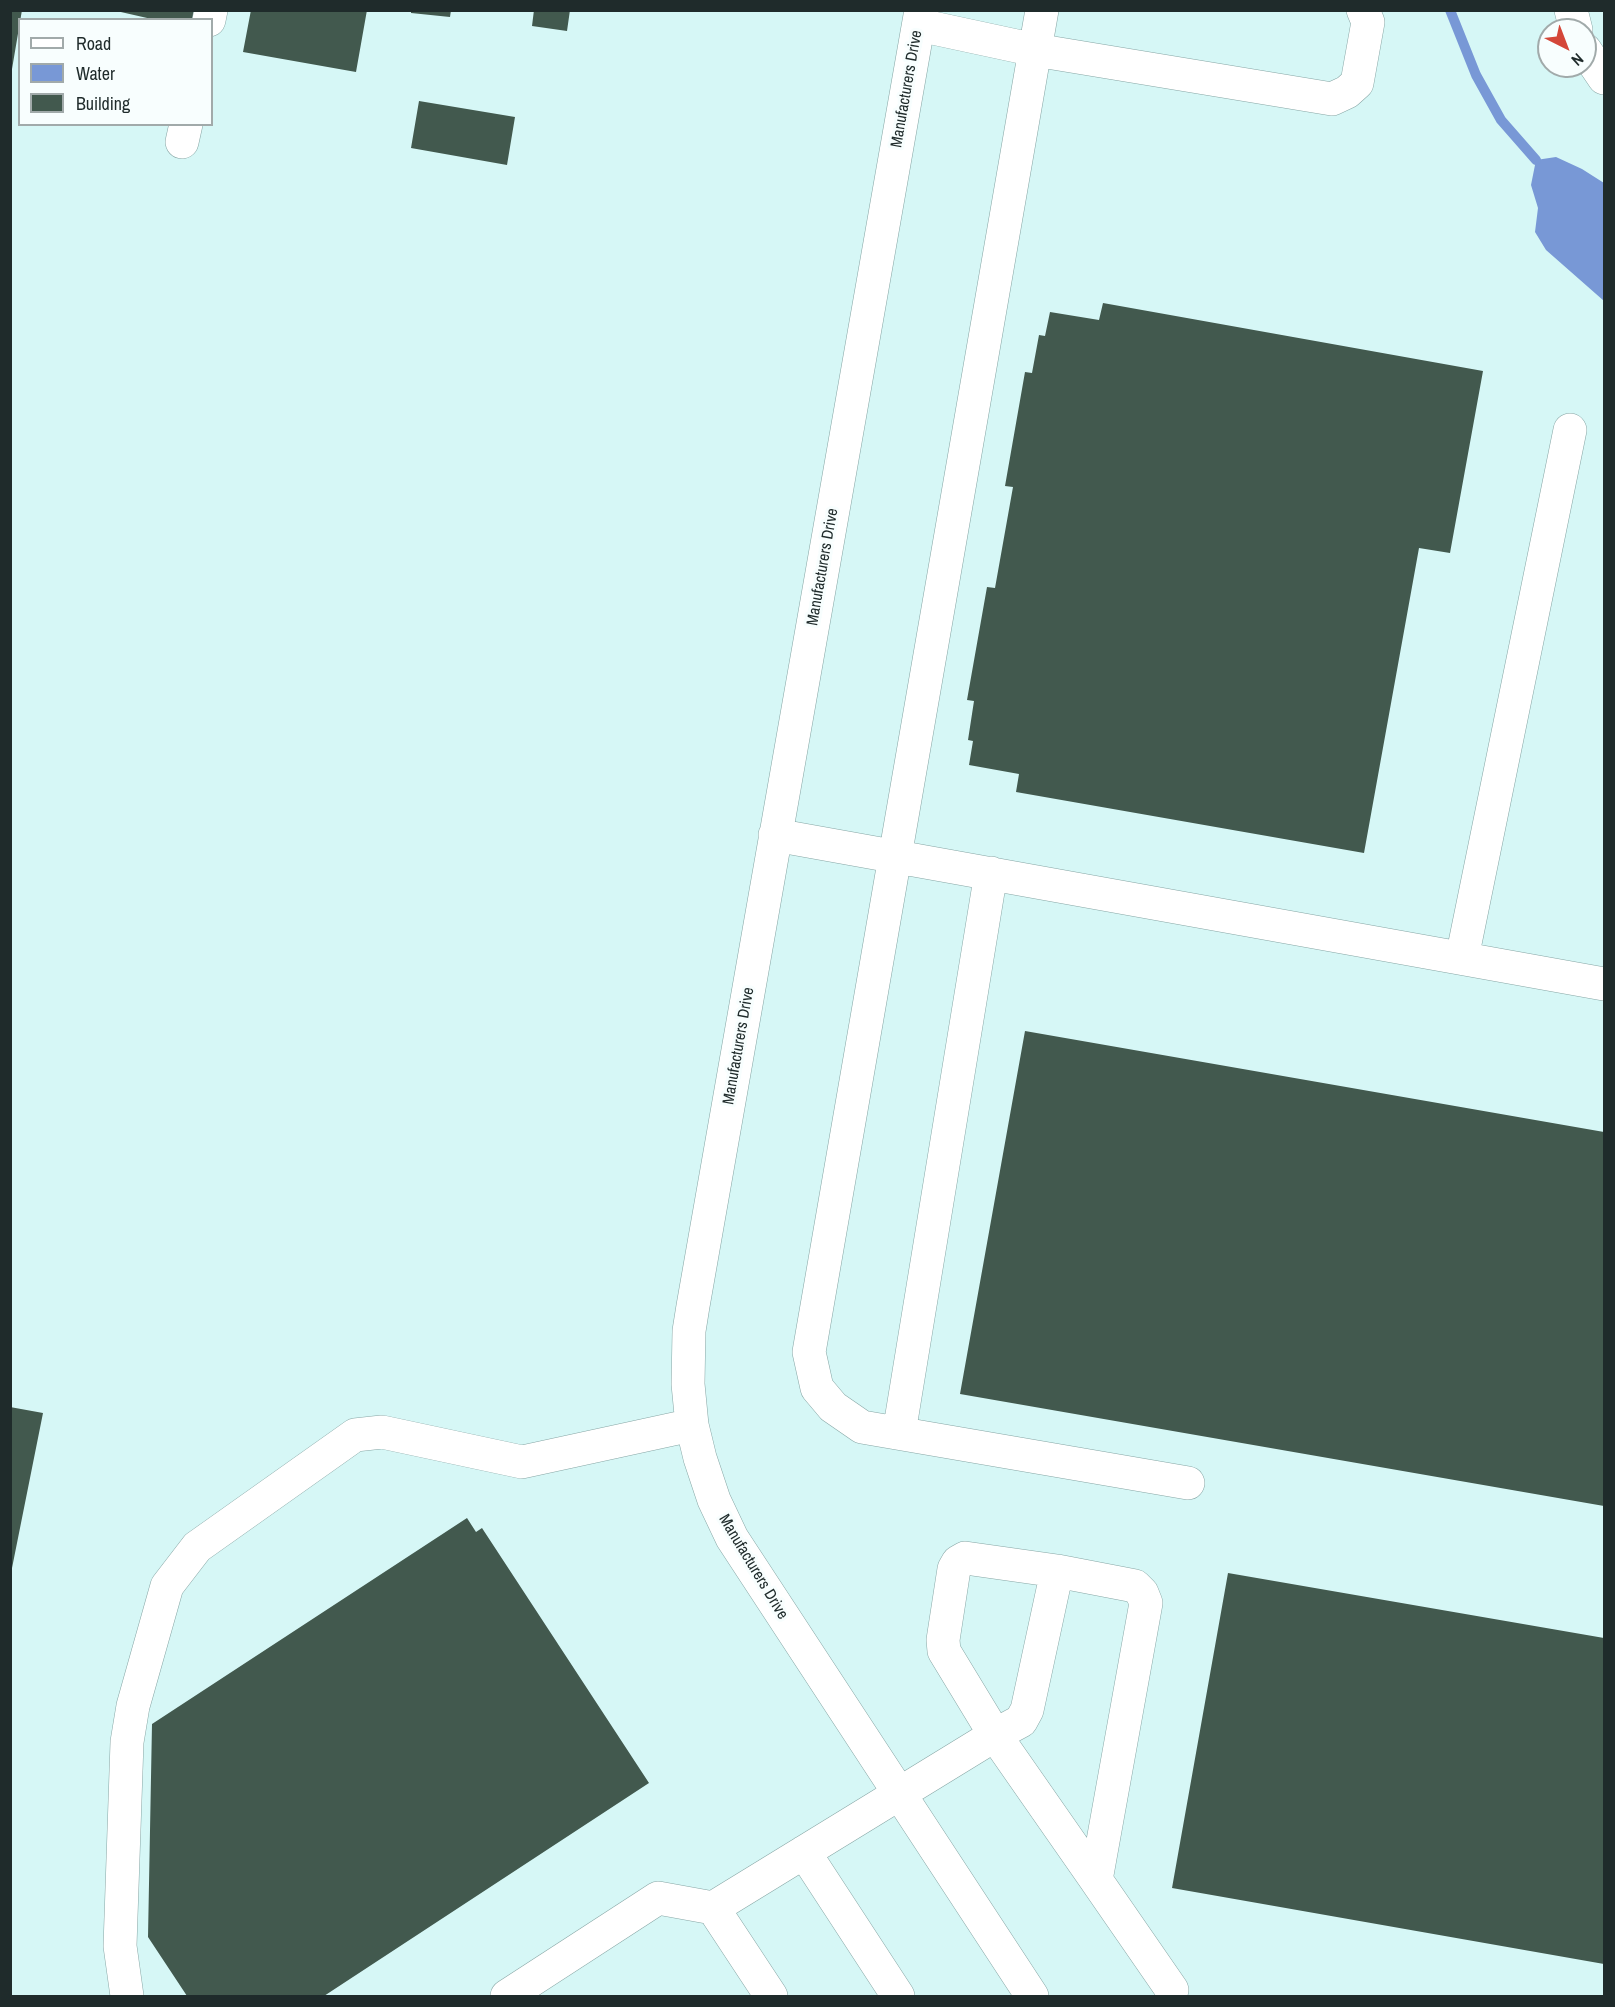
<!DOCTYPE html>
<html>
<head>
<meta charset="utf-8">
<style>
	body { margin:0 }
	#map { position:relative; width:1615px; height:2007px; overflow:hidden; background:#d6f7f6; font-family:"Archivo Narrow",sans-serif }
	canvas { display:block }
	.frame { position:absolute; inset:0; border:12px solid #1f2b2b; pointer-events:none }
	.legend { position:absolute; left:18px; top:18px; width:195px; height:108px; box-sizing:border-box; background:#f8fefe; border:2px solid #a1aaaa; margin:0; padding:8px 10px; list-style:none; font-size:18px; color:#1f2b2b }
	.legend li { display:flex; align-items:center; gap:12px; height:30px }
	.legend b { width:30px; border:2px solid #a1aaaa }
	.north { position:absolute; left:1537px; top:18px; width:60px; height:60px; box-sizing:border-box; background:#f8fefe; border:2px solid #a1aaaa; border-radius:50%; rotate:138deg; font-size:16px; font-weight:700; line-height:24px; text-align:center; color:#1f2b2b }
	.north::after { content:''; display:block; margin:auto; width:21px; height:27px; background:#d44739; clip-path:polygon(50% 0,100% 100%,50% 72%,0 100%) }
</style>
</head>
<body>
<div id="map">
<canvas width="1615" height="2007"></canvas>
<div class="frame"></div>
<ul class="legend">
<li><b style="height:8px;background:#fff"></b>Road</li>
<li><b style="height:16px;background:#7898d6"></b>Water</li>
<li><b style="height:16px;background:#42594e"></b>Building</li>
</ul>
<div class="north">N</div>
</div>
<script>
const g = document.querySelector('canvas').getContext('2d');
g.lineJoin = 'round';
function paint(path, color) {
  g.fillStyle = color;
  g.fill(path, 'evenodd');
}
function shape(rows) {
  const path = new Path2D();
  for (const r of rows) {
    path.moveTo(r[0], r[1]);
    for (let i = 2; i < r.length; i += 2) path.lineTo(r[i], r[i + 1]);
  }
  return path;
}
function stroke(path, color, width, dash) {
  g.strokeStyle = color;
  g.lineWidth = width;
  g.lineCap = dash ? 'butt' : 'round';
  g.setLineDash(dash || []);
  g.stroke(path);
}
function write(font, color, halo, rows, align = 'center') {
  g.font = font + ' "Archivo Narrow",sans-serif';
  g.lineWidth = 6;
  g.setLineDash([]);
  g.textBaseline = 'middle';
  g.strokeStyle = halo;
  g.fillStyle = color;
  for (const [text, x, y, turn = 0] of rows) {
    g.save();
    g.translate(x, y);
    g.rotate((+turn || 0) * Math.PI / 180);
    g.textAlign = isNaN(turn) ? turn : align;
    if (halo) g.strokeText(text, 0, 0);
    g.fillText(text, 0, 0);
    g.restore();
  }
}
paint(shape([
	[1556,157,1582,169,1604,183,1604,301,1546,250,1535,232,1538,208,1531,185,1536,160]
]), '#7898d6');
stroke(shape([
	[1450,10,1476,75,1501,120,1536,160]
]), '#7898d6', 10);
paint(shape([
	[10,10,22,10,12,69,10,69],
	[112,10,196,10,194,20,156,20],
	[251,10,367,10,356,72,243,52],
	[411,10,451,10,450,17,411,13],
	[534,10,570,10,567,31,532,26],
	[419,101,515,117,507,165,411,148],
	[1103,303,1483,371,1450,553,1419,548,1364,853,1016,792,1019,774,969,765,973,741,968,740,974,701,967,700,987,587,995,588,1013,487,1005,486,1025,372,1032,373,1039,335,1045,336,1050,312,1099,320],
	[1025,1031,1604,1132,1604,1506,960,1394],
	[10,1407,43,1413,12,1568,10,1568],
	[467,1518,476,1532,482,1528,649,1783,324,1996,187,1996,148,1937,152,1724],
	[1228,1573,1604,1638,1604,1964,1172,1888]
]), '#42594e');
const minor = shape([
	[921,10,693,1306,689,1331,688,1384,692,1425,700,1458,714,1500,732,1538,1032,1996],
	[1042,10,1035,50,1332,99,1347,92,1357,83,1368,22,1363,10],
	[1571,10,1576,30],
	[209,20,211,10],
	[919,25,1035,50,809,1352,817,1388,833,1407,862,1427,1188,1483],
	[1585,50,1604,78],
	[182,142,186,124],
	[775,835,1604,984],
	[1462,958,1570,430],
	[899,1433,991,873],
	[1057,1571,1027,1710,1021,1721,995,1735,1096,1880],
	[804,1852,898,1996],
	[713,1908,771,1996],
	[127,1996,120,1946,127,1742,133,1706,167,1586,197,1547,355,1435,382,1432,522,1462,692,1425],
	[507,1996,658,1898,713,1908,995,1735,944,1651,943,1640,954,1569,958,1562,965,1558,1057,1571,1135,1586,1142,1593,1146,1603,1096,1880,1172,1990]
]);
stroke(minor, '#87a6a5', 34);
stroke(minor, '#fff', 33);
write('16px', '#1f2b2b', '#f8fefe', [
	["Manufacturers Drive",907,89,-80],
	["Manufacturers Drive",823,567,-80],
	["Manufacturers Drive",739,1046,-80],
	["Manufacturers Drive",753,1567,59]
]);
</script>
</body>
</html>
